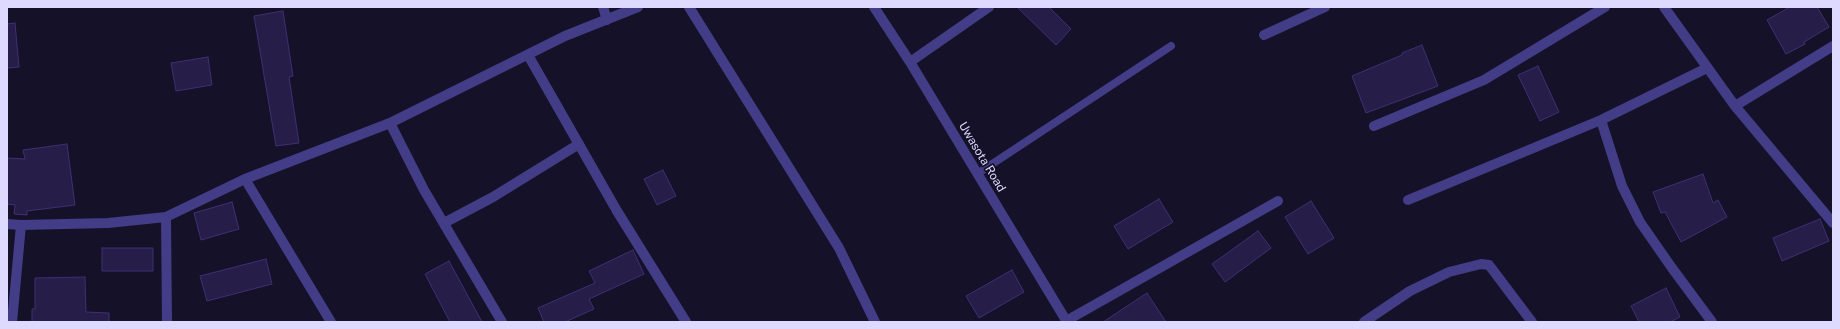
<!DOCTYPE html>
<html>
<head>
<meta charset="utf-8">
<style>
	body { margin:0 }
	#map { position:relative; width:1840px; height:329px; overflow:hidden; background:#151128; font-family:"Public Sans",sans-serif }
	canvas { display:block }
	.frame { position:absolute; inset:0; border:8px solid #ded9fe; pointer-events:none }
</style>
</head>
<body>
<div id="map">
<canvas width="1840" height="329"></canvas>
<div class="frame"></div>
</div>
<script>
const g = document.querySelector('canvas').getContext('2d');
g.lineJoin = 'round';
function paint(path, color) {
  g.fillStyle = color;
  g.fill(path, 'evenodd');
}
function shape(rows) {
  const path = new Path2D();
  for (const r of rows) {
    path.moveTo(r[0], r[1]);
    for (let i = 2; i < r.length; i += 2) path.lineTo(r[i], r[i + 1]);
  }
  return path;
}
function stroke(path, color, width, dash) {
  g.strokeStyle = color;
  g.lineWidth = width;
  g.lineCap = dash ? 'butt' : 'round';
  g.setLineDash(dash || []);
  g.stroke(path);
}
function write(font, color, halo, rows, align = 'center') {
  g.font = font + ' "Public Sans",sans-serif';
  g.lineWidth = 3.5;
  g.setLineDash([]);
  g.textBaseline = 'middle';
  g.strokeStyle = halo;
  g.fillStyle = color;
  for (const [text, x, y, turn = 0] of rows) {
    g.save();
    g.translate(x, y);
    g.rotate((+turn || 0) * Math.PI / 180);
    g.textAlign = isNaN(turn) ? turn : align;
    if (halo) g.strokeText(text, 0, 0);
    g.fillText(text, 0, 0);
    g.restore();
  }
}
const building = shape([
	[1017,7,1049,7,1071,29,1056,45,1017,7],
	[1790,7,1817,7,1829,27,1804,42,1805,44,1786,54,1767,20,1790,7],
	[283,11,293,76,289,77,299,143,276,146,254,16,283,11],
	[15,23,19,67,7,68,7,24,15,23],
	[1422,45,1438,86,1366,113,1352,76,1402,55,1402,53,1422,45],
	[208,57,212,85,176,91,171,63,208,57],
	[1538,66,1559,112,1540,121,1518,75,1538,66],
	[67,144,75,205,27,211,27,215,14,214,15,205,7,204,7,158,25,159,23,150,67,144],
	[663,170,676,196,657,205,644,179,663,170],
	[1703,174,1713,203,1718,200,1727,217,1681,242,1665,212,1661,213,1653,192,1703,174],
	[1159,199,1173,222,1128,249,1114,226,1159,199],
	[1311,201,1334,238,1308,254,1285,217,1311,201],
	[232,202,239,229,201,240,194,213,232,202],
	[1820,219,1829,241,1782,261,1773,238,1820,219],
	[1258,231,1271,248,1225,282,1212,264,1258,231],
	[102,248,153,248,153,271,102,271,102,248],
	[633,250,644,274,589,299,594,309,565,322,544,322,538,308,595,283,589,271,633,250],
	[266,259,272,284,207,301,200,276,266,259],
	[449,261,482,322,450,322,425,274,449,261],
	[1012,270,1024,292,979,318,966,296,1012,270],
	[85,277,86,312,109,313,109,322,32,322,32,309,35,309,35,278,85,277],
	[1666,288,1680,317,1670,322,1639,322,1631,306,1666,288],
	[1147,293,1166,322,1103,322,1147,293]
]);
paint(building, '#271d49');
stroke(building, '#3f3074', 1);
stroke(shape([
	[977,174,1171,46]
]), '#423d86', 8);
stroke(shape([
	[603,7,607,20],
	[689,7,839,248,875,322],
	[874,7,910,62,1067,322],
	[1664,7,1735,106,1833,223],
	[1264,35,1325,7],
	[528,55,617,211,686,322],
	[910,62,989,7],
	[1735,106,1833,46],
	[1601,120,1622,186,1640,222,1672,268,1712,322],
	[390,123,424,190,502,322],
	[1374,126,1484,80,1605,7],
	[245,179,331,322],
	[1408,200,1601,120,1707,68],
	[166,217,167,322],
	[444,223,493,197,579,144],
	[7,224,21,225,108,223,166,217,245,179,390,123,565,36,638,7],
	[1066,321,1278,201],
	[12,322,21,225],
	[1364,322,1410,291,1449,272,1481,264,1489,265,1532,322]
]), '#423d86', 10);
write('12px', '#ded9fe', '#151128', [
	["Uwasota Road",982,157,59]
]);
</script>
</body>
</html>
